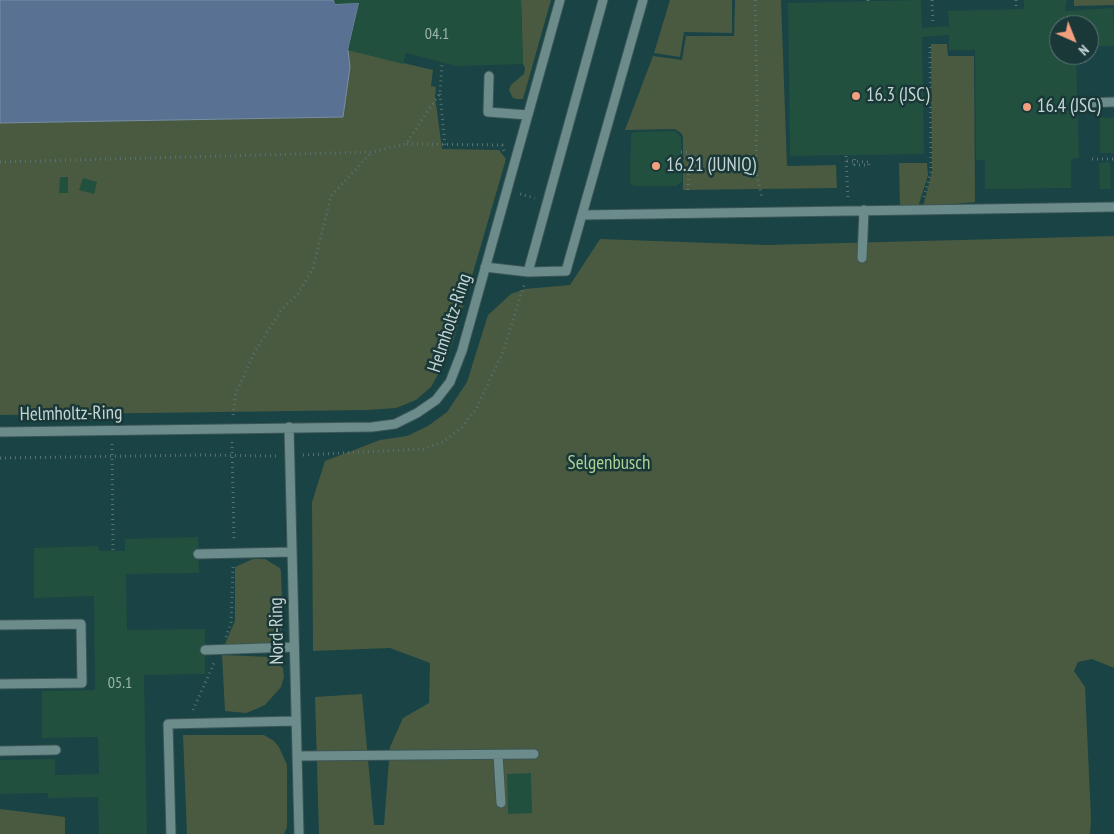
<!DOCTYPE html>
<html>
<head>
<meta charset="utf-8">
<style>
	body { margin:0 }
	#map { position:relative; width:1114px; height:834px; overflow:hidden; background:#1a3838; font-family:"PT Sans Narrow",sans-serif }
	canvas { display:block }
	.north { position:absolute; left:1049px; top:15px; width:50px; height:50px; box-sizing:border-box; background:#1a3838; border:1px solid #5e7777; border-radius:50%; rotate:136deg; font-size:14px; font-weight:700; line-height:20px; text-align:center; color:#c4d5d5 }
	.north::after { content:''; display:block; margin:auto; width:18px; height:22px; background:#f2a080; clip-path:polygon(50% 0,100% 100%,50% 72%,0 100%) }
</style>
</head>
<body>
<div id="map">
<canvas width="1114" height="834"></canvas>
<div class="north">N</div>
</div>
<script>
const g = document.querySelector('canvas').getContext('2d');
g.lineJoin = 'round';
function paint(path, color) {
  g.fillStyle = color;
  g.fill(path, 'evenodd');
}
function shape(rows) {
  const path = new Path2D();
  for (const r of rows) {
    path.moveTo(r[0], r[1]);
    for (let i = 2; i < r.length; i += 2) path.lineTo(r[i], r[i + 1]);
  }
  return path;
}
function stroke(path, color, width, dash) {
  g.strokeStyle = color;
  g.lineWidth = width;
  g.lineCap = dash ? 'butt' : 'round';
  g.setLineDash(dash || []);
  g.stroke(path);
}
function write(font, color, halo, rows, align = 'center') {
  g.font = font + ' "PT Sans Narrow",sans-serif';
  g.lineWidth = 5;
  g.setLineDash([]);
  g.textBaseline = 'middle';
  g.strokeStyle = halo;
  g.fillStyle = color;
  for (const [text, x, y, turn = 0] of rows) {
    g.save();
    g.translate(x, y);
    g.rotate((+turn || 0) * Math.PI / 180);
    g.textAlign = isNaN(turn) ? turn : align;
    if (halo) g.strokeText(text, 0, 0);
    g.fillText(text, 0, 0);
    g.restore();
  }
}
paint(shape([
	[0,0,1114,0,1114,834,0,834],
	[1059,25,1089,25,1089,55,1059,55]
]), '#194344');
paint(shape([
	[521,0,551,0,523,99,517,99,513,98,509,90,511,85,524,74,525,68,523,64],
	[670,0,732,0,732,33,684,32,680,57,654,53],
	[735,0,781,0,787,166,836,165,837,188,683,190,683,136,681,133,675,129,625,130,653,56,682,60,686,36,734,36],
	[1074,0,1114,0,1114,5,1074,6],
	[931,44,947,44,948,56,974,56,975,202,923,207,932,172],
	[348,50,433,70,431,86,436,87,435,96,442,149,499,150,506,159,454,338,446,360,431,387,416,400,396,408,367,410,0,415,0,123,343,117,350,67],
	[899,163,927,163,928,175,918,207,900,208],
	[1114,236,1114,668,1092,659,1078,662,1074,671,1085,687,1091,818,1090,834,319,834,315,697,362,694,374,825,384,825,390,747,403,718,429,703,430,663,390,648,313,651,312,502,325,461,380,440,407,436,428,426,447,412,467,382,488,315,511,294,525,289,570,285,600,239,767,245],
	[253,559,265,559,280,568,281,572,283,626,279,634,271,642,263,644,225,644,235,621,235,567],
	[222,655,271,657,283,668,284,677,281,687,265,705,256,709,246,713,225,711],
	[183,735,264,735,274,741,279,747,287,765,287,827,284,834,187,834],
	[0,809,65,817,65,834,0,834]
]), '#4a5a40');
const water = shape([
	[0,0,334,0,335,4,359,3,348,50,350,67,343,117,0,123,0,0]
]);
paint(water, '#597192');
stroke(water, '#798fa6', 1);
paint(shape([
	[334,0,521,0,523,64,456,66,406,53,403,64,348,50,359,3,335,4],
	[921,0,922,28,949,26,948,11,1024,9,1024,0,1067,0,1065,11,1113,8,1114,46,1089,46,1089,25,1059,25,1059,55,1076,55,1079,158,1071,159,1071,188,985,189,985,160,976,160,975,50,949,50,949,35,922,37,924,154,790,156,788,3],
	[1100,118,1114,118,1114,153,1100,153],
	[675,131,681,137,682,180,681,182,676,186,635,186,632,185,630,182,631,134,635,132],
	[1110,162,1111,189,1100,189,1099,163],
	[60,177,68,177,68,193,59,193],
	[83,178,97,182,94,194,79,190],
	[198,537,199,573,126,574,127,630,205,629,205,674,144,675,147,834,99,834,98,797,48,798,48,793,0,794,0,760,55,759,55,775,99,774,98,737,42,738,42,691,95,690,94,596,34,598,34,548,98,546,99,551,125,551,125,539],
	[531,773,532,813,508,814,507,774]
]), '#22503e');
const minor = shape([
	[489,76,488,112,528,115],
	[1081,103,1114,102],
	[582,215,1114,207],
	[862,258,864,210],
	[485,267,528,272,566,271,643,0],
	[528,272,603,0],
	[289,427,299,834],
	[0,432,372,427,395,424,417,413,436,400,450,382,462,351,560,0],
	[198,554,292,552],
	[0,625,81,624,82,683,0,684],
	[205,650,294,647],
	[0,751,56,750],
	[498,755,501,803],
	[297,756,534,754],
	[171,834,168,724,295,721]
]);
stroke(minor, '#3c5656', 11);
stroke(shape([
	[755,0,757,97,756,170,762,199],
	[932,0,933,25],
	[1016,0,1016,10],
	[868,1,868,0],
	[440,94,445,145],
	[407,144,502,145,504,151],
	[681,152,689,152,688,192],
	[846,156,848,200],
	[1092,159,1114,159],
	[847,161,868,162],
	[0,162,372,152,406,144,440,93,442,63],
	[854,165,869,165,868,162],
	[520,194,535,198],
	[924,197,931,172,930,47],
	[233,415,236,393,255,351,282,309,298,294,313,268,331,196,372,152],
	[232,442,234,540],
	[112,444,113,551],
	[303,455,423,449,443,442,462,427,476,409,503,352,524,285],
	[0,458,201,455,277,456],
	[226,637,231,623,233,567],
	[193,710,214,663]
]), '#587171', 3, [1, 4]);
stroke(minor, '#6c8c8b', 9);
stroke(shape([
	[854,165,855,155]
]), '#587171', 3, [1, 4]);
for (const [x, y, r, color] of [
	[856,96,5,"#f2a080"],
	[1027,107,5,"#f2a080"],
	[656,166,5,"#f2a080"]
]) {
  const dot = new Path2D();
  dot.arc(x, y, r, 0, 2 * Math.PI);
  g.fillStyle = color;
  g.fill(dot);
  stroke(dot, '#1a3838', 2);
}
write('16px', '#9cb4af', null, [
	["04.1",437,34],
	["05.1",120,683]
]);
write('19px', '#c4d5d5', '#1a3838', [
	["16.3 (JSC)",866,96],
	["16.4 (JSC)",1037,107],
	["16.21 (JUNIQ)",666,166]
], 'left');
write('19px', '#c4d5d5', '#1a3838', [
	["Helmholtz-Ring",450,323,-72],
	["Helmholtz-Ring",71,414,-1],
	["Nord-Ring",277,631,-91]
]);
write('19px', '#abd196', '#1a3838', [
	["Selgenbusch",609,464]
]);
</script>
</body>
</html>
